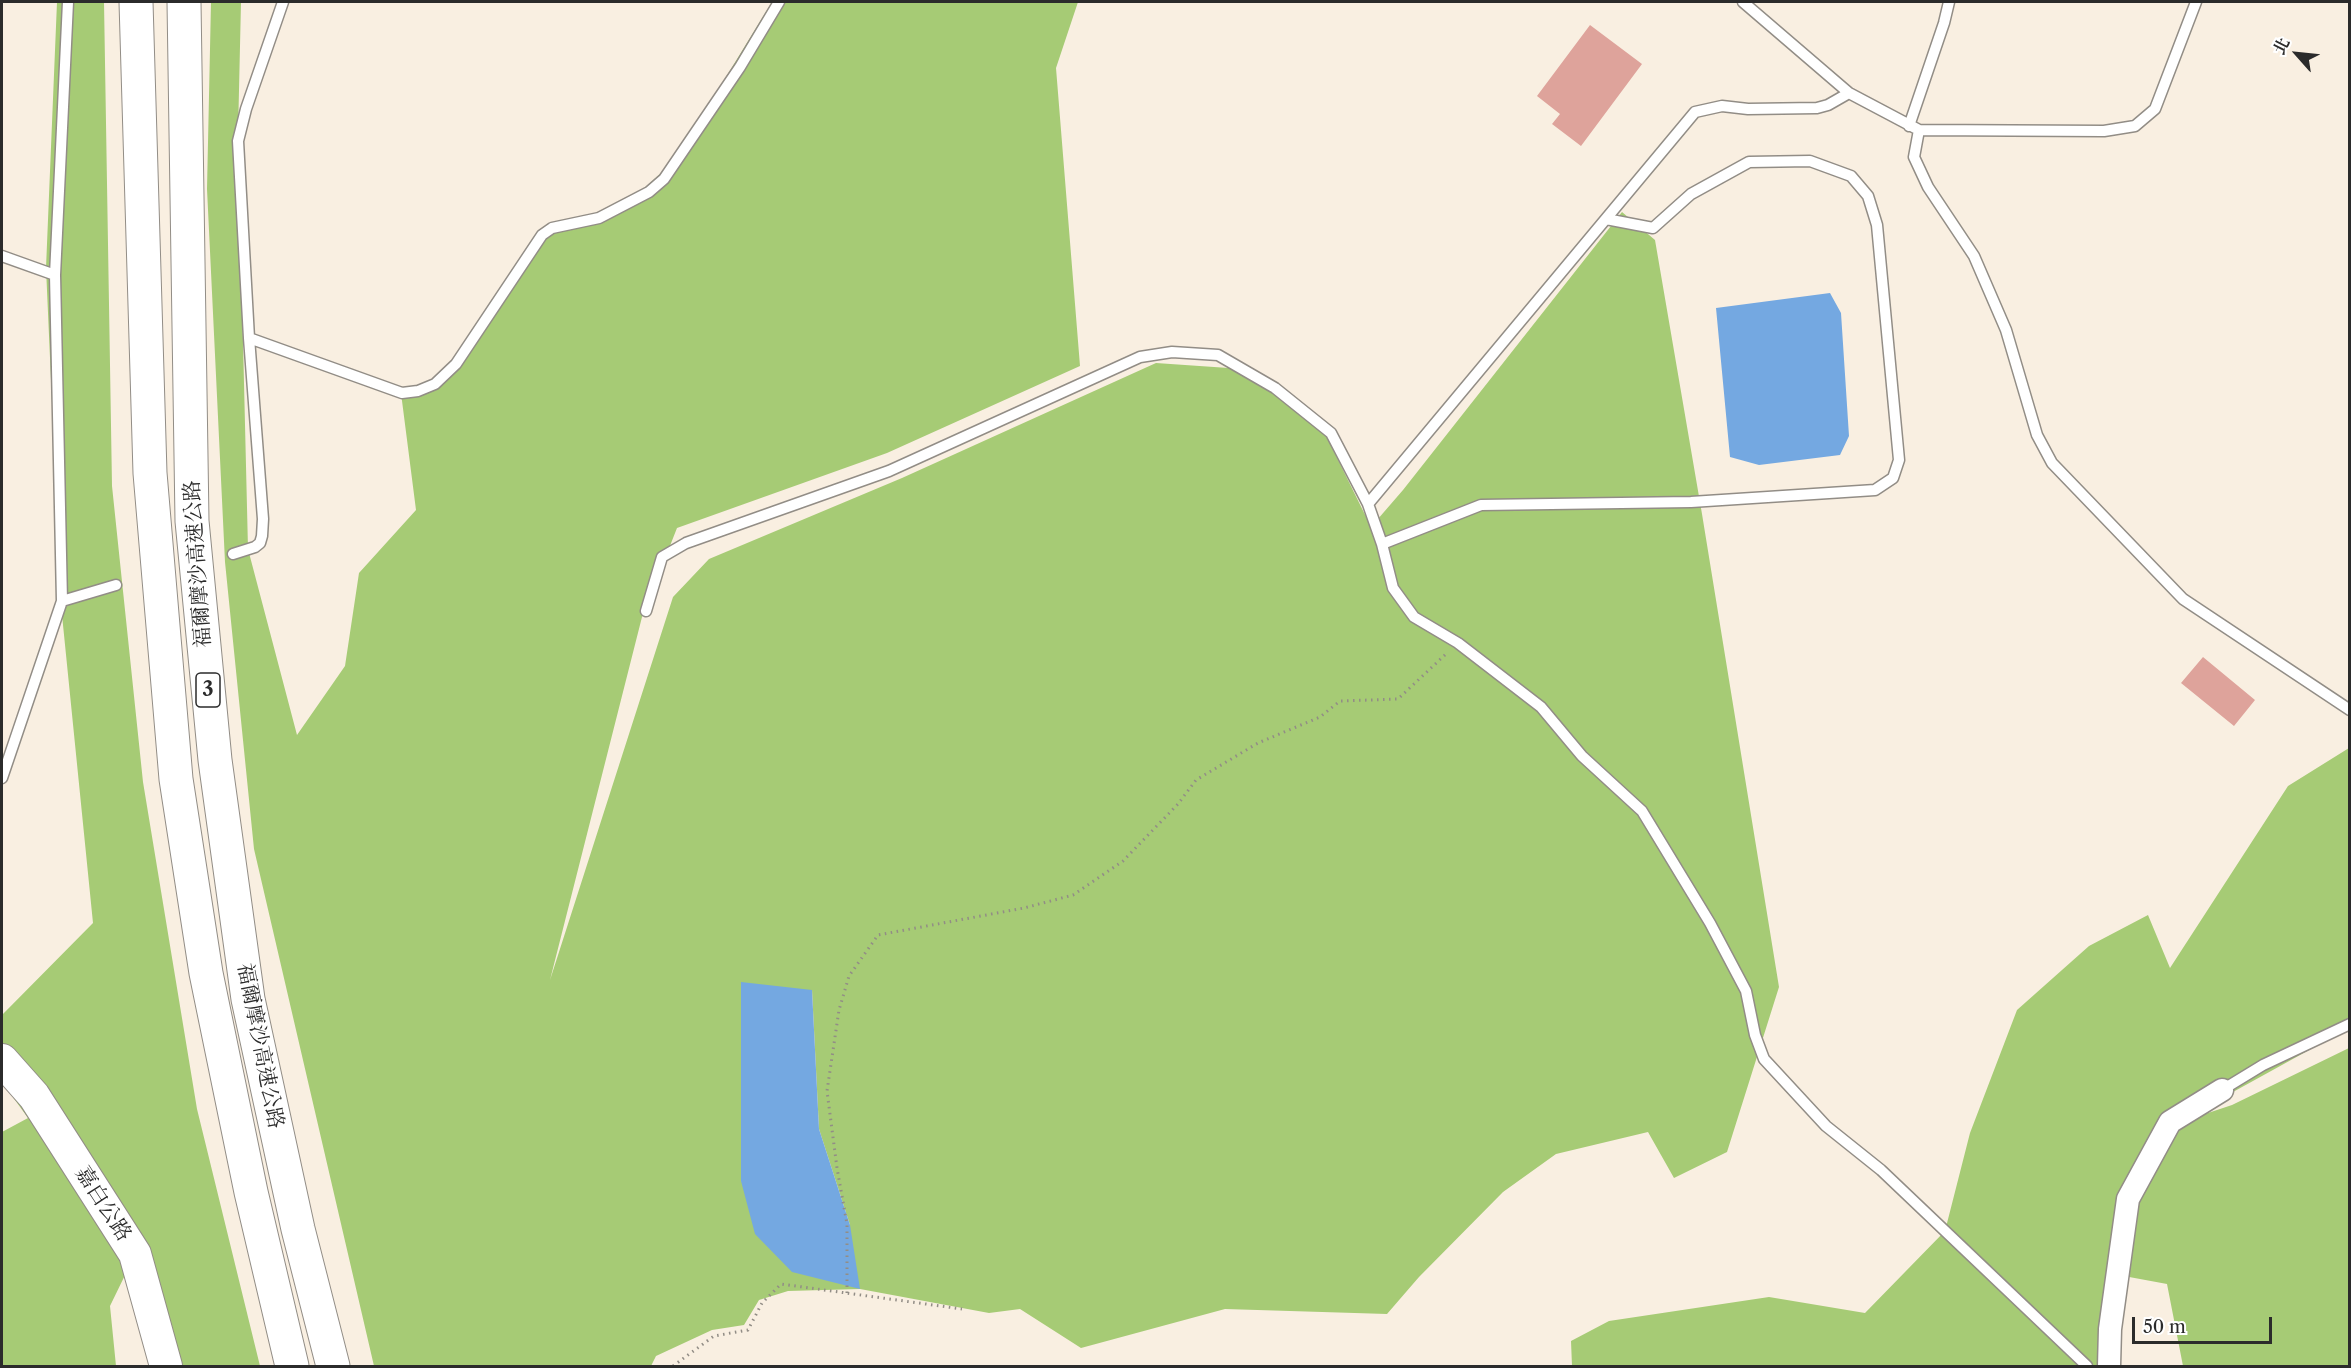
<!DOCTYPE html>
<html>
<head>
<meta charset="utf-8">
<style>
	body { margin:0 }
	#map { position:relative; width:2351px; height:1368px; overflow:hidden; background:#f9efe1; font-family:"Libre Caslon Text","Noto Serif TC",serif }
	canvas { display:block }
	.frame { position:absolute; inset:0; border:3px solid #2b2b2b; pointer-events:none }
	.north { position:absolute; left:2267px; top:24px; width:60px; height:60px; -webkit-text-stroke:4px #fff; paint-order:stroke; rotate:297deg; font-size:16px; font-weight:700; line-height:24px; text-align:center; color:#2b2b2b }
	.north::after { content:''; display:block; margin:auto; width:21px; height:27px; background:#2b2b2b; clip-path:polygon(50% 0,100% 100%,50% 72%,0 100%) }
	.scale { position:absolute; left:2132px; top:1317px; width:140px; height:27px; box-sizing:border-box; border:3px solid #2b2b2b; border-top:0; padding-left:8px; font-size:18px; line-height:21px; white-space:nowrap; color:#2b2b2b; -webkit-text-stroke:4px #fff; paint-order:stroke }
</style>
</head>
<body>
<div id="map">
<canvas width="2351" height="1368"></canvas>
<div class="frame"></div>
<div class="north">北</div>
<div class="scale">50 m</div>
</div>
<script>
const g = document.querySelector('canvas').getContext('2d');
g.lineJoin = 'round';
function paint(path, color) {
  g.fillStyle = color;
  g.fill(path, 'evenodd');
}
function shape(rows) {
  const path = new Path2D();
  for (const r of rows) {
    path.moveTo(r[0], r[1]);
    for (let i = 2; i < r.length; i += 2) path.lineTo(r[i], r[i + 1]);
  }
  return path;
}
function stroke(path, color, width, dash) {
  g.strokeStyle = color;
  g.lineWidth = width;
  g.lineCap = dash ? 'butt' : 'round';
  g.setLineDash(dash || []);
  g.stroke(path);
}
function write(font, color, halo, rows, align = 'center') {
  g.font = font + ' "Libre Caslon Text","Noto Serif TC",serif';
  g.lineWidth = 4.5;
  g.setLineDash([]);
  g.textBaseline = 'middle';
  g.strokeStyle = halo;
  g.fillStyle = color;
  for (const [text, x, y, turn = 0] of rows) {
    g.save();
    g.translate(x, y);
    g.rotate((+turn || 0) * Math.PI / 180);
    g.textAlign = isNaN(turn) ? turn : align;
    if (halo) g.strokeText(text, 0, 0);
    g.fillText(text, 0, 0);
    g.restore();
  }
}
paint(shape([
	[57,2,104,2,112,486,143,782,197,1109,260,1366,156,1366,128,1269,110,1306,116,1366,2,1366,2,1132,28,1118,2,1082,2,1015,93,923,61,605,46,268],
	[211,2,241,2,238,134,248,549,297,735,345,666,359,573,416,510,401,393,425,389,448,372,529,250,556,226,616,207,639,193,661,173,691,134,772,2,1078,2,1056,68,1080,366,887,453,677,528,642,617,550,980,673,597,709,559,902,478,1156,363,1243,369,1321,425,1371,527,1403,490,1622,212,1655,240,1702,514,1779,987,1727,1152,1674,1178,1648,1132,1556,1154,1503,1192,1419,1277,1387,1314,1225,1309,1081,1348,1020,1309,989,1313,860,1289,788,1291,759,1300,744,1325,712,1330,656,1356,651,1366,374,1366,254,849,225,562,207,189],
	[812,990,819,1129,850,1225,741,1181,742,1039],
	[2349,748,2349,1028,2175,1124,2232,1105,2349,1048,2349,1366,2183,1366,2167,1284,2113,1274,2102,1366,1572,1366,1571,1341,1609,1321,1769,1297,1865,1313,1945,1231,1970,1133,2017,1010,2089,946,2148,915,2170,968,2288,786]
]), '#a6cb75');
paint(shape([
	[1830,293,1841,313,1849,436,1840,455,1759,465,1730,457,1716,308],
	[741,982,812,990,819,1129,850,1225,860,1289,792,1272,755,1234,741,1181]
]), '#74a8e1');
paint(shape([
	[1590,25,1642,64,1581,146,1552,124,1560,114,1537,96],
	[2203,657,2255,700,2234,726,2181,683]
]), '#dea39b');
const service = shape([
	[283,2,246,109,238,141,249,338,402,393,418,391,435,384,456,364,542,235,552,228,599,218,649,192,664,179,740,67,779,2],
	[1743,2,1849,93,1919,130,2104,131,2135,126,2155,109,2196,2],
	[1909,126,1944,23,1949,2],
	[1919,130,1914,157,1928,187,1974,256,2006,330,2037,435,2052,463,2183,599,2350,710],
	[2,256,55,275],
	[1368,504,1695,112,1722,106,1748,109,1817,108,1828,105,1849,93],
	[1382,544,1481,505,1691,502,1875,490,1893,478,1899,460,1877,225,1868,196,1851,176,1810,161,1749,162,1691,194,1653,228,1606,219],
	[233,554,255,547,260,543,262,536,263,519,249,338],
	[62,601,116,585],
	[646,611,662,557,686,543,889,471,1140,357,1172,352,1218,355,1275,388,1331,433,1368,504,1382,544,1393,588,1414,617,1458,643,1541,707,1582,756,1642,811,1710,923,1746,991,1755,1035,1764,1059,1826,1126,1881,1170,2087,1366],
	[2,778,62,601,55,275,68,2],
	[2222,1090,2263,1065,2350,1024]
]);
const minor = shape([
	[2109,1366,2110,1329,2128,1199,2170,1122,2222,1090]
]);
const secondary = shape([
	[2,1060,34,1096,135,1254,166,1366]
]);
const motorway = shape([
	[136,2,150,473,176,779,206,973,251,1192,292,1366],
	[184,2,192,521,215,760,248,999,298,1229,333,1366]
]);
stroke(service, '#928d86', 13);
stroke(minor, '#928d86', 25);
stroke(secondary, '#928d86', 34);
stroke(motorway, '#928d86', 35);
stroke(shape([
	[847,1293,847,1224,837,1168,827,1091,839,1010,849,976,878,935,1024,908,1073,895,1123,861,1178,804,1196,780,1258,743,1320,717,1340,701,1398,699,1447,653],
	[673,1366,714,1336,748,1330,762,1303,781,1284,962,1309]
]), '#928d86', 3, [1.5, 4.5]);
stroke(service, '#fff', 10);
stroke(minor, '#fff', 22);
stroke(secondary, '#fff', 32);
stroke(motorway, '#fff', 33);
for (const [x, y, w] of [
	[208,690,24]
]) {
  const box = new Path2D();
  box.roundRect(x - w / 2, y - 17, w, 34, 4.5);
  g.fillStyle = '#fff';
  g.fill(box);
  stroke(box, '#2b2b2b', 1.5);
}
write('bold 20px', '#2b2b2b', null, [
	["3",208,690]
]);
write('21px', '#2b2b2b', '#fff', [
	["福爾摩沙高速公路",198,564,-94],
	["福爾摩沙高速公路",260,1046,79],
	["嘉白公路",103,1204,57]
]);
</script>
</body>
</html>
